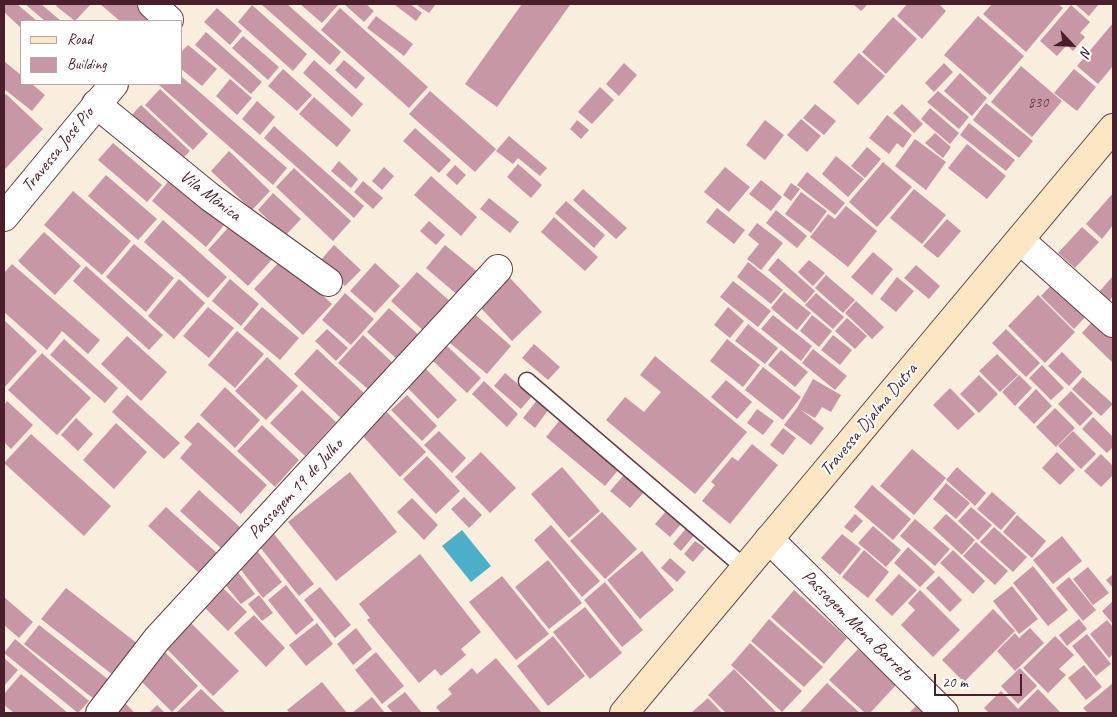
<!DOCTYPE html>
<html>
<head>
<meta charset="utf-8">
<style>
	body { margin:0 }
	#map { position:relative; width:1117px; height:717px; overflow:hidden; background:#f9edde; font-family:Caveat,sans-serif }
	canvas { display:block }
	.frame { position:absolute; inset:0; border:5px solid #4a1f2b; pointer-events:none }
	.legend { position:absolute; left:20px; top:20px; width:162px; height:65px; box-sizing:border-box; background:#fff; border:1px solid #b7a5aa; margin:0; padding:6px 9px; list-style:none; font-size:15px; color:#4a1f2b }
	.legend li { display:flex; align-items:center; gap:10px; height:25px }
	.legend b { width:25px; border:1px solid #b7a5aa }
	.north { position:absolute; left:1047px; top:20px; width:50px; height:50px; -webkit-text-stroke:4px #fff; paint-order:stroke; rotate:115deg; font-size:14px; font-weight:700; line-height:20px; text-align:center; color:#4a1f2b }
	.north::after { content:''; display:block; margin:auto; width:18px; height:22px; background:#4a1f2b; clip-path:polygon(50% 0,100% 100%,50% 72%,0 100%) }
	.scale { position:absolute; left:934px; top:674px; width:88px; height:22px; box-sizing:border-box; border:2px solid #4a1f2b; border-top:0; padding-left:6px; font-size:15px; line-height:18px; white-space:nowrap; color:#4a1f2b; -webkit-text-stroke:4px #fff; paint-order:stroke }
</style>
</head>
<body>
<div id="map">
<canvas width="1117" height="717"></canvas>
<div class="frame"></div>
<ul class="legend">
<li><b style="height:6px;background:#fce6c4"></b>Road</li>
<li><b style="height:14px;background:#c897a6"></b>Building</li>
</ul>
<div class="north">N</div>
<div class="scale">20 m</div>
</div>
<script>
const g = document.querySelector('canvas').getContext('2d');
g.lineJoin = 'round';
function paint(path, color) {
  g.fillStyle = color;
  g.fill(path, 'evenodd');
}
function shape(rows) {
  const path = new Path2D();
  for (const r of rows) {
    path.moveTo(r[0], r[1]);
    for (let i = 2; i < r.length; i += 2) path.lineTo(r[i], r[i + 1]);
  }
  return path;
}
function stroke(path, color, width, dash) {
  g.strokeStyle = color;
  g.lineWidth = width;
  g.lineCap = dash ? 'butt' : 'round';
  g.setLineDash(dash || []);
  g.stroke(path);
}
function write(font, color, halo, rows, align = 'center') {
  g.font = font + ' Caveat,sans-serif';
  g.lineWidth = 4;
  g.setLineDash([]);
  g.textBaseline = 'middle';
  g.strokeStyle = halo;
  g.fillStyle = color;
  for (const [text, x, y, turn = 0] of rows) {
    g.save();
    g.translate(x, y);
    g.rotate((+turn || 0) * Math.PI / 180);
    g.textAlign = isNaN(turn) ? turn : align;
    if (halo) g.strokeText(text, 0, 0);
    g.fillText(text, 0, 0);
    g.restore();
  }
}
paint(shape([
	[462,530,491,566,471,582,442,546]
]), '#4bafca');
paint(shape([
	[4,4,17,4,37,21,21,21,21,28,4,12],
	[25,4,41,4,61,21,45,21],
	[58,4,91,4,75,21,56,6],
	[100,4,143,4,155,15,149,21,120,21],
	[261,4,287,4,341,52,330,65],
	[300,4,339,4,322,23],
	[344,4,366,4,374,11,364,22],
	[396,4,410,4,422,13,416,21,395,5],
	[419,4,436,4,429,13,418,6],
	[522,4,570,5,497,107,465,84],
	[853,4,868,4,861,11],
	[907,4,939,4,946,11,922,39,897,16],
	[992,4,1058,4,1063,8,1026,52,983,14],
	[1075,4,1099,4,1089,16],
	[252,5,307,54,293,71,238,22],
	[1071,5,1090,22,1080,33,1085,37,1073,51,1067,45,1057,56,1040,41],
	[217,8,242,31,230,45,204,22],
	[340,8,428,87,409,108,321,30],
	[376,16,413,44,404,56,367,28],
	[978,16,1024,56,990,95,944,55],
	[893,17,917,39,886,74,862,52],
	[1113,23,1113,66,1098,84,1077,66],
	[206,32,262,82,251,94,195,45],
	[243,36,279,67,268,80,232,48],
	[188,45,217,69,202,86,181,69,181,52],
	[859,53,885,76,858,105,833,82],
	[314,60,363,104,352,117,303,73],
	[344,60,365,78,356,89,335,70],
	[4,61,21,75,21,84,32,84,45,95,32,111,4,89],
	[624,63,637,75,619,96,606,84],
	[944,63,953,72,934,92,925,83],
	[1021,66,1062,101,1032,137,991,102],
	[283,69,312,95,297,111,268,86],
	[1074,69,1096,87,1077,111,1054,93],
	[960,73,987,98,972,116,944,91],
	[181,76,287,168,273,185,159,85,181,84],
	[230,79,252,98,237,115,216,96],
	[600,87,614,100,592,124,578,112],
	[160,89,208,134,193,150,145,105],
	[430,91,496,149,475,172,409,114],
	[938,91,969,117,959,129,927,102],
	[6,94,43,129,5,169,4,168,4,96],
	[314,97,351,130,337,147,299,114],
	[257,101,275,117,260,135,242,119],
	[986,103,1033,141,1019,158,973,120],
	[815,104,836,121,824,135,803,118],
	[902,104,923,124,914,133,893,113],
	[141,105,190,151,175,166,126,121],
	[930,108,959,133,950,144,921,119],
	[887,115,912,135,903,148,897,143,889,154,869,138],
	[801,119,821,136,807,152,787,135],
	[577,120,589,130,581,139,570,129],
	[765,120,784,135,765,160,746,145],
	[969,123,1015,160,1006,171,960,135],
	[274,126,364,206,354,218,264,138],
	[415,128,451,160,439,173,403,141],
	[935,133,951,147,943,158,925,143],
	[509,136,547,168,540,176,518,158,513,164,496,151],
	[915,139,946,162,926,190,895,166],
	[113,143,162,185,147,202,98,160],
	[967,144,1006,176,987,199,948,168],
	[867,147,881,159,865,178,851,166],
	[229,151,270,191,252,210,211,171],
	[836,156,864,179,848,197,822,174],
	[339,161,358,179,351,188,331,171],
	[883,162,912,187,877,227,849,202],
	[518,164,542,185,531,198,507,177],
	[455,165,466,175,457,185,446,175],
	[384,167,394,176,382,190,372,181],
	[725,167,750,187,729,212,704,192],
	[294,168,351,221,333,241,276,187],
	[176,172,230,218,206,247,152,201],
	[807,172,845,203,835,215,797,185],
	[106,175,157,219,138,240,88,196],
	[431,176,477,217,461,236,414,195],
	[761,180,782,197,771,211,749,194],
	[363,181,383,198,373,209,354,192],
	[791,183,800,189,791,201,783,195],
	[583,189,627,228,616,239,573,200],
	[914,189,946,215,922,244,890,218],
	[73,191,131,241,102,275,44,225],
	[801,192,827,211,811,233,785,214],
	[273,193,301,219,285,236,258,210],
	[1113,193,1113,225,1102,239,1086,224],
	[489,198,519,222,510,233,480,209],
	[566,201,605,235,594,248,555,213],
	[846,206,877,231,848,267,810,237,828,214,835,219],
	[717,208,745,230,734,244,706,222],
	[776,210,807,236,797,248,766,223],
	[554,217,598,257,585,271,541,232],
	[236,219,276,255,248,286,208,250],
	[947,219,961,231,938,258,923,246],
	[163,220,227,277,208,298,144,242],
	[429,221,445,235,436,245,420,231],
	[757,223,783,243,761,270,747,259,759,244,748,235],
	[1082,227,1099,242,1075,268,1058,253],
	[44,232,81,266,55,295,18,261],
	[134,244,174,278,146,312,106,277],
	[334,245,361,270,345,286,319,262],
	[445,245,480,274,460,297,426,268],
	[873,252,893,269,872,295,851,277],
	[283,258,332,304,303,335,254,289],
	[778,258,815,291,805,303,768,270],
	[809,260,825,273,813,286,798,272],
	[748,262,783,290,771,304,737,277],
	[375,263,400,286,375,313,350,291],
	[12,264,100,340,88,354,62,331,47,350,4,312,4,273],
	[916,265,940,286,929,299,904,278],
	[86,266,163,335,149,350,73,281],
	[417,272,453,304,426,333,391,301],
	[826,275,855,300,843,313,815,288],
	[1113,276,1113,296,1109,301,1099,292],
	[897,277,914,291,896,312,880,299],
	[510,278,542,312,512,341,480,307],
	[179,279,205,303,174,339,148,316],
	[230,279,259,304,241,326,212,301],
	[1057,279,1090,312,1074,329,1041,296],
	[733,281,771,311,758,327,720,297],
	[784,292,811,313,797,330,771,308],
	[345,293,374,319,351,345,322,320],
	[816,293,844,317,833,329,805,305],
	[1038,295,1075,332,1045,363,1008,326],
	[856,301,884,327,872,339,845,313],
	[208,307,234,328,209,358,183,336],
	[262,307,299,338,280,360,243,329],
	[728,307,744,321,730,338,714,325],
	[389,308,421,337,399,361,367,332],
	[469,309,511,346,487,374,444,338],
	[773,315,812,346,801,361,761,329],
	[812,315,832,331,819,347,800,331],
	[1098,315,1113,329,1113,363,1082,333],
	[847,318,867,336,855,349,835,331],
	[4,320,37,351,4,388],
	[748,324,778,348,765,364,735,341],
	[327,329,348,348,336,361,315,341],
	[1006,329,1040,363,1026,377,992,343],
	[237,331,264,354,235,388,208,365],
	[363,335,393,363,369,390,338,363],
	[833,335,852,350,840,365,821,350],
	[127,336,167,372,141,401,101,364],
	[64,339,118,388,105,403,50,355],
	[727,339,760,365,743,387,710,361],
	[534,344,560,367,548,380,522,358],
	[447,346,481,378,467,393,433,361],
	[317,349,364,393,341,418,294,374],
	[813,349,847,376,835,390,802,363],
	[781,350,808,372,795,387,768,365],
	[1062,352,1082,372,1069,386,1048,366],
	[42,353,91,398,57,435,8,390],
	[997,354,1018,375,1000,392,979,371],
	[655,356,747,432,695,494,606,420,625,397,644,412,661,392,640,375],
	[267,357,298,386,266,420,235,391],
	[1042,365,1064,388,1051,400,1029,378],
	[424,367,457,400,438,419,406,386],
	[763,367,801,397,783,420,745,390],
	[505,373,532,396,521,409,494,386],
	[979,375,998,394,979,413,960,394],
	[1019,375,1032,388,1015,406,1002,392],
	[1083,377,1113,404,1101,416,1072,389],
	[813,379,841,395,831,412,822,407,815,418,801,410,824,428,811,445,784,425,797,408],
	[726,380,752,402,737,419,711,397],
	[484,381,518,414,507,427,472,394],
	[225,387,260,420,235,448,200,415],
	[950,388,975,414,958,430,933,405],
	[1036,389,1052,406,1034,424,1018,408],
	[302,390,336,422,305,456,270,423],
	[1071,391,1093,413,1080,426,1058,404],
	[127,395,180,443,164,459,112,412],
	[407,395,437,426,422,441,391,410],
	[537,400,549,409,535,428,523,418],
	[7,401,33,425,11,449,4,442,4,405],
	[1055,408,1075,428,1056,447,1036,427],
	[757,409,774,421,763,435,747,423],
	[387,412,426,452,400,477,362,435],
	[1093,417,1113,437,1113,447,1107,453,1082,429],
	[76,418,93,434,78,451,61,435],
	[560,420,619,469,605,486,546,437],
	[198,422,267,485,241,514,180,458,192,444,184,437],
	[116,423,147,452,114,489,83,460],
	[262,425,299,460,275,487,237,451],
	[783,428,796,438,783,455,770,445],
	[439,431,466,458,452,473,424,445],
	[1073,431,1096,454,1081,469,1058,446],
	[31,434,111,506,84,536,4,463],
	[752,444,778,465,730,524,702,501,715,485,711,482,732,457,738,461],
	[912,449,946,478,914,515,880,486],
	[481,452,516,488,490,513,455,477],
	[1057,452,1075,470,1060,485,1042,468],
	[1101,454,1113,466,1113,475,1101,487,1084,471],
	[427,456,460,491,436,514,403,479],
	[562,467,600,511,569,538,531,494],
	[957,467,986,493,975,506,946,480],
	[350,472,397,532,336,581,288,522],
	[624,475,644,492,630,508,610,491],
	[946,483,970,503,956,519,933,499],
	[872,485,911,519,893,540,854,507],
	[199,490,241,528,222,549,180,511],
	[992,492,1016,513,1001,530,977,509],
	[464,497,482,515,469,528,451,509],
	[412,498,438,525,424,540,397,512],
	[166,507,217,553,199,573,148,526],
	[971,507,992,525,978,540,958,521],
	[667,510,682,523,670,537,655,524],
	[602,512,637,549,605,579,570,541],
	[855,514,863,521,852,533,844,527],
	[946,514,975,540,962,555,933,528],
	[1017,515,1046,541,1032,558,1003,532],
	[915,519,950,549,935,566,900,536],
	[551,525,600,581,582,597,534,540],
	[688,526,696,533,681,551,673,544],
	[873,526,901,550,886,567,858,543],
	[994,527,1027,557,1013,572,980,542],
	[274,534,314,584,299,596,259,546],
	[842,534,861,549,840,575,821,558],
	[1062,536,1082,561,1053,584,1033,560],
	[695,541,705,548,693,562,684,554],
	[976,542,1008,571,995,585,963,556],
	[253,546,282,582,263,598,234,561],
	[908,547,935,572,920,587,894,563],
	[864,550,889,572,868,598,842,577],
	[953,550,985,581,973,594,940,563],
	[642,551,674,590,640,619,607,580],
	[420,554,481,632,461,649,466,655,441,676,435,669,419,683,367,620,370,618,359,604],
	[670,558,686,572,677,582,661,568],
	[548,560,582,603,549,629,515,587],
	[233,566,255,594,241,604,219,577],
	[1033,566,1068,610,1048,626,1013,583],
	[1088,567,1109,593,1093,605,1073,579],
	[899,574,917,590,892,616,875,600],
	[1113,574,1113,588,1106,580],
	[502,576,549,634,516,660,469,602],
	[939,576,962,600,950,612,926,588],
	[1069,577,1096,610,1083,621,1056,588],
	[605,582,643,630,622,647,584,600],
	[218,583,247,612,228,631,199,602],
	[286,585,314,620,296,635,268,600],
	[1012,586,1038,619,1019,634,993,601],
	[320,587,351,625,335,638,304,600],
	[66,588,138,644,113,675,41,619],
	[794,590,847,638,824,664,771,617],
	[920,590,960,630,933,657,901,625,915,610,908,603],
	[259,595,273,613,262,621,248,604],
	[4,597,33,622,19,638,4,625],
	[1113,601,1113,624,1102,611],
	[585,607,622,653,590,679,553,632],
	[993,609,1015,631,964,682,942,660],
	[254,615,285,648,266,667,234,633],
	[769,619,823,667,804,687,751,641],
	[1079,619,1087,629,1067,646,1059,635],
	[1107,620,1113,627,1113,654,1109,658,1090,634],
	[190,622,239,671,213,696,165,647],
	[317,623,333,644,306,666,289,645],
	[39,625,109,680,94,699,24,644],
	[356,628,372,649,353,665,337,644],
	[1030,628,1044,643,1015,671,997,651,1015,633,1019,638],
	[1087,634,1111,664,1096,676,1072,646],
	[553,636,585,676,548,706,517,666],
	[1055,636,1074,655,1059,669,1066,675,1048,693,1023,668],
	[15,639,89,701,78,713,4,653],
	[750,643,802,691,782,712,731,665],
	[858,649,897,684,870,713,865,713,829,680],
	[164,651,198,686,172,712,138,678],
	[376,652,404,686,382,704,355,670],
	[4,658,18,670,4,686],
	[496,658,542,713,441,713,436,707,452,694,448,689,472,668,477,674],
	[1084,665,1102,687,1086,700,1068,678],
	[1020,668,1037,686,1018,704,1001,686],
	[734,669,777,713,726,713,708,695],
	[21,674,68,713,14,713,4,705,4,694],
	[322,682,347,713,290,713,287,710],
	[827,683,860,713,799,713],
	[1113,683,1113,713,1088,713,1083,708],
	[201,689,226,713,176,713],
	[1038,689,1061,713,989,713,984,708,1001,691,1018,709],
	[405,692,422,713,393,713,387,706],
	[372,697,385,713,352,713],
	[708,698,722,713,691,713],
	[121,699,135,713,108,713],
	[157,705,165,713,149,713],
	[916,706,924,713,909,713]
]), '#c897a6');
const lane = shape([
	[527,381,745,568]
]);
const street = shape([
	[152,4,169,20],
	[96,104,210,197,328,282],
	[4,217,114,84],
	[1020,240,1113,323],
	[769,539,944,713],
	[100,713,157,639,498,269]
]);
const secondary = shape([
	[624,713,1113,128]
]);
stroke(lane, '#643e46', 19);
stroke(street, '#643e46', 30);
stroke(secondary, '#643e46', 30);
stroke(lane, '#fff', 16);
stroke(street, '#fff', 28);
stroke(secondary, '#fce6c4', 28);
write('15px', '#6a3d4a', null, [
	["830",1038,103]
]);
write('18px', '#4a1f2b', '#fff', [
	["Travessa José Pio",58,150,-51],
	["Vila Mônica",210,196,37],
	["Travessa Djalma Dutra",869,420,-50],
	["Passagem 19 de Julho",296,489,-47],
	["Passagem Mena Barreto",857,626,45]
]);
</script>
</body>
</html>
